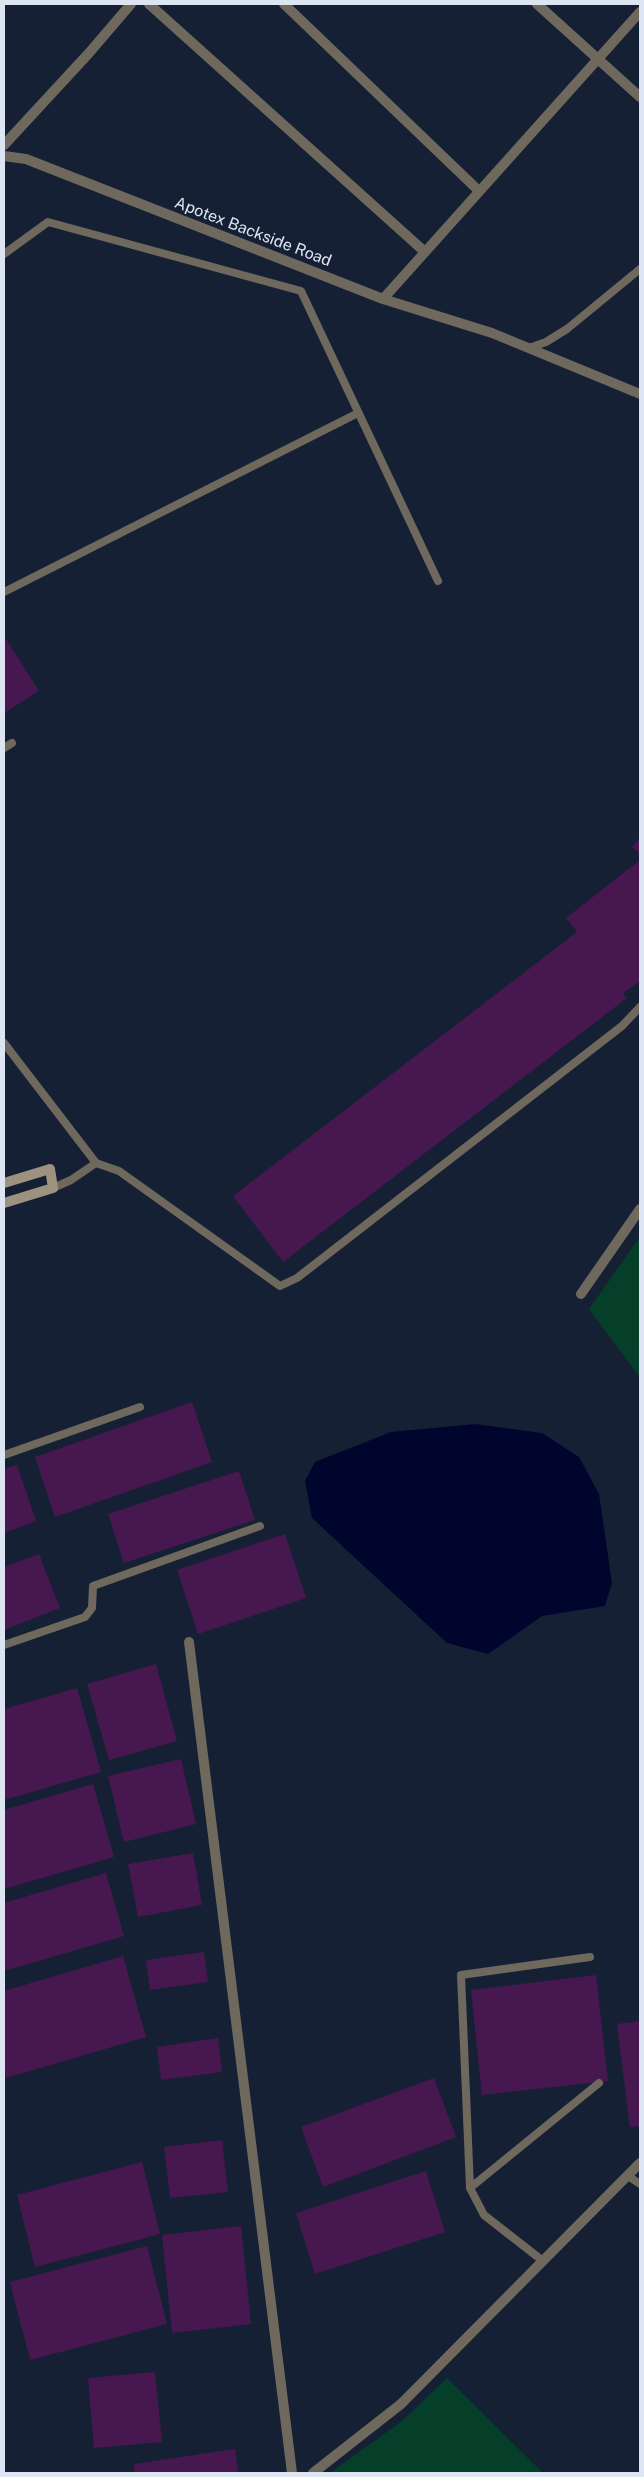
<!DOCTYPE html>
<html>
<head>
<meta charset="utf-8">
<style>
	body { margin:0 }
	#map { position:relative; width:644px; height:2477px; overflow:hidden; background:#162034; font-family:"Public Sans",sans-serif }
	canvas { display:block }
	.frame { position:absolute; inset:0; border:5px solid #dde4f2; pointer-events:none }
</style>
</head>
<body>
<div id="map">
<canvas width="644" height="2477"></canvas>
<div class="frame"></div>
</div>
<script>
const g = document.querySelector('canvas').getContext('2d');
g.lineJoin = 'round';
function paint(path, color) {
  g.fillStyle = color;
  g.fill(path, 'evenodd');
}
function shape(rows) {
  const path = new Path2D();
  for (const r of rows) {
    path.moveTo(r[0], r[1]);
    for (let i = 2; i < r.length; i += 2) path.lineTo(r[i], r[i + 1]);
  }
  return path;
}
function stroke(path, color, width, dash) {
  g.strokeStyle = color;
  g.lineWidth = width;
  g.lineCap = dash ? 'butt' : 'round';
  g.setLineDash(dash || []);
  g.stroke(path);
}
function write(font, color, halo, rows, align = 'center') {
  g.font = font + ' "Public Sans",sans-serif';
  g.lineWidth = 4;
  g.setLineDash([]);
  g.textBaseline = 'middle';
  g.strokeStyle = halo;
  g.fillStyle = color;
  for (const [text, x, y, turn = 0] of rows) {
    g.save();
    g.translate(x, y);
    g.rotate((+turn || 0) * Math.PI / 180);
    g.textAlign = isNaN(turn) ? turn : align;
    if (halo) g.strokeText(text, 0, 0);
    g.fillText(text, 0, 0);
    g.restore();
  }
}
paint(shape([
	[640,1237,640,1377,589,1309],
	[447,2378,543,2473,330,2473,402,2421]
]), '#063f29');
paint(shape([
	[475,1424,542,1433,579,1457,599,1494,612,1583,605,1606,542,1616,488,1654,447,1643,312,1518,305,1481,315,1462,391,1432]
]), '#00052d');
paint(shape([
	[4,636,39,691,4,713],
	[640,838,640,854,632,847],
	[640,860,640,981,623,993,627,998,283,1262,233,1196,577,932,566,918],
	[192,1402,212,1462,55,1517,35,1457],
	[17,1465,36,1521,4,1533,4,1469],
	[239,1471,255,1520,124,1563,108,1514],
	[285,1534,306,1598,198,1634,177,1570],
	[39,1554,60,1608,4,1630,4,1567],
	[156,1664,177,1741,109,1760,87,1684],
	[77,1688,101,1772,4,1800,4,1709],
	[181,1759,196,1824,124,1842,108,1776],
	[93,1784,114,1857,4,1889,4,1810],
	[193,1853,202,1905,138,1917,128,1864],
	[106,1873,124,1936,4,1971,4,1903],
	[204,1952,208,1982,150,1990,146,1960],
	[123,1956,146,2037,6,2078,4,2069,4,1991],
	[596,1975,608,2081,482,2095,471,1990],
	[640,2021,640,2126,630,2127,617,2024],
	[218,2038,222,2072,161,2080,157,2047],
	[434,2078,456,2137,323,2187,301,2127],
	[222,2140,228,2192,170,2198,164,2147],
	[142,2162,160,2234,35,2267,17,2195],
	[426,2171,445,2232,315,2274,296,2213],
	[241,2226,251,2324,172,2333,162,2235],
	[147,2246,167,2324,30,2360,10,2282],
	[155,2372,162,2442,94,2448,88,2378],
	[235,2449,238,2473,135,2473,134,2464]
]), '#46184f');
stroke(shape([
	[4,254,48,222,301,291,438,581],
	[529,348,546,342,567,329,640,269],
	[4,592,358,413],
	[4,748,12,743],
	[4,1043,96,1163],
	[53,1188,71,1180,96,1163,119,1171,280,1286,297,1278,622,1026,640,1007],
	[4,1455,140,1407],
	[4,1645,85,1617,92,1608,93,1586,260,1526],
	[628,2176,640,2184],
	[470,2188,599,2083],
	[543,2261,484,2215,470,2188,461,1975,590,1957]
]), '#6f685d', 8);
stroke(shape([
	[149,4,425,252],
	[284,4,479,191],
	[537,4,640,97],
	[4,145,89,53,131,4],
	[4,156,26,159,383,299,492,333,640,394],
	[383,299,640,12],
	[581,1294,640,1209],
	[189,1642,292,2473],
	[313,2473,401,2404,640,2163]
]), '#6f685d', 10);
stroke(shape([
	[4,1183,50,1169,53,1188,4,1203]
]), '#9d9280', 10);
write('16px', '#dde4f2', '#162034', [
	["Apotex Backside Road",253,232,21]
]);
</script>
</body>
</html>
